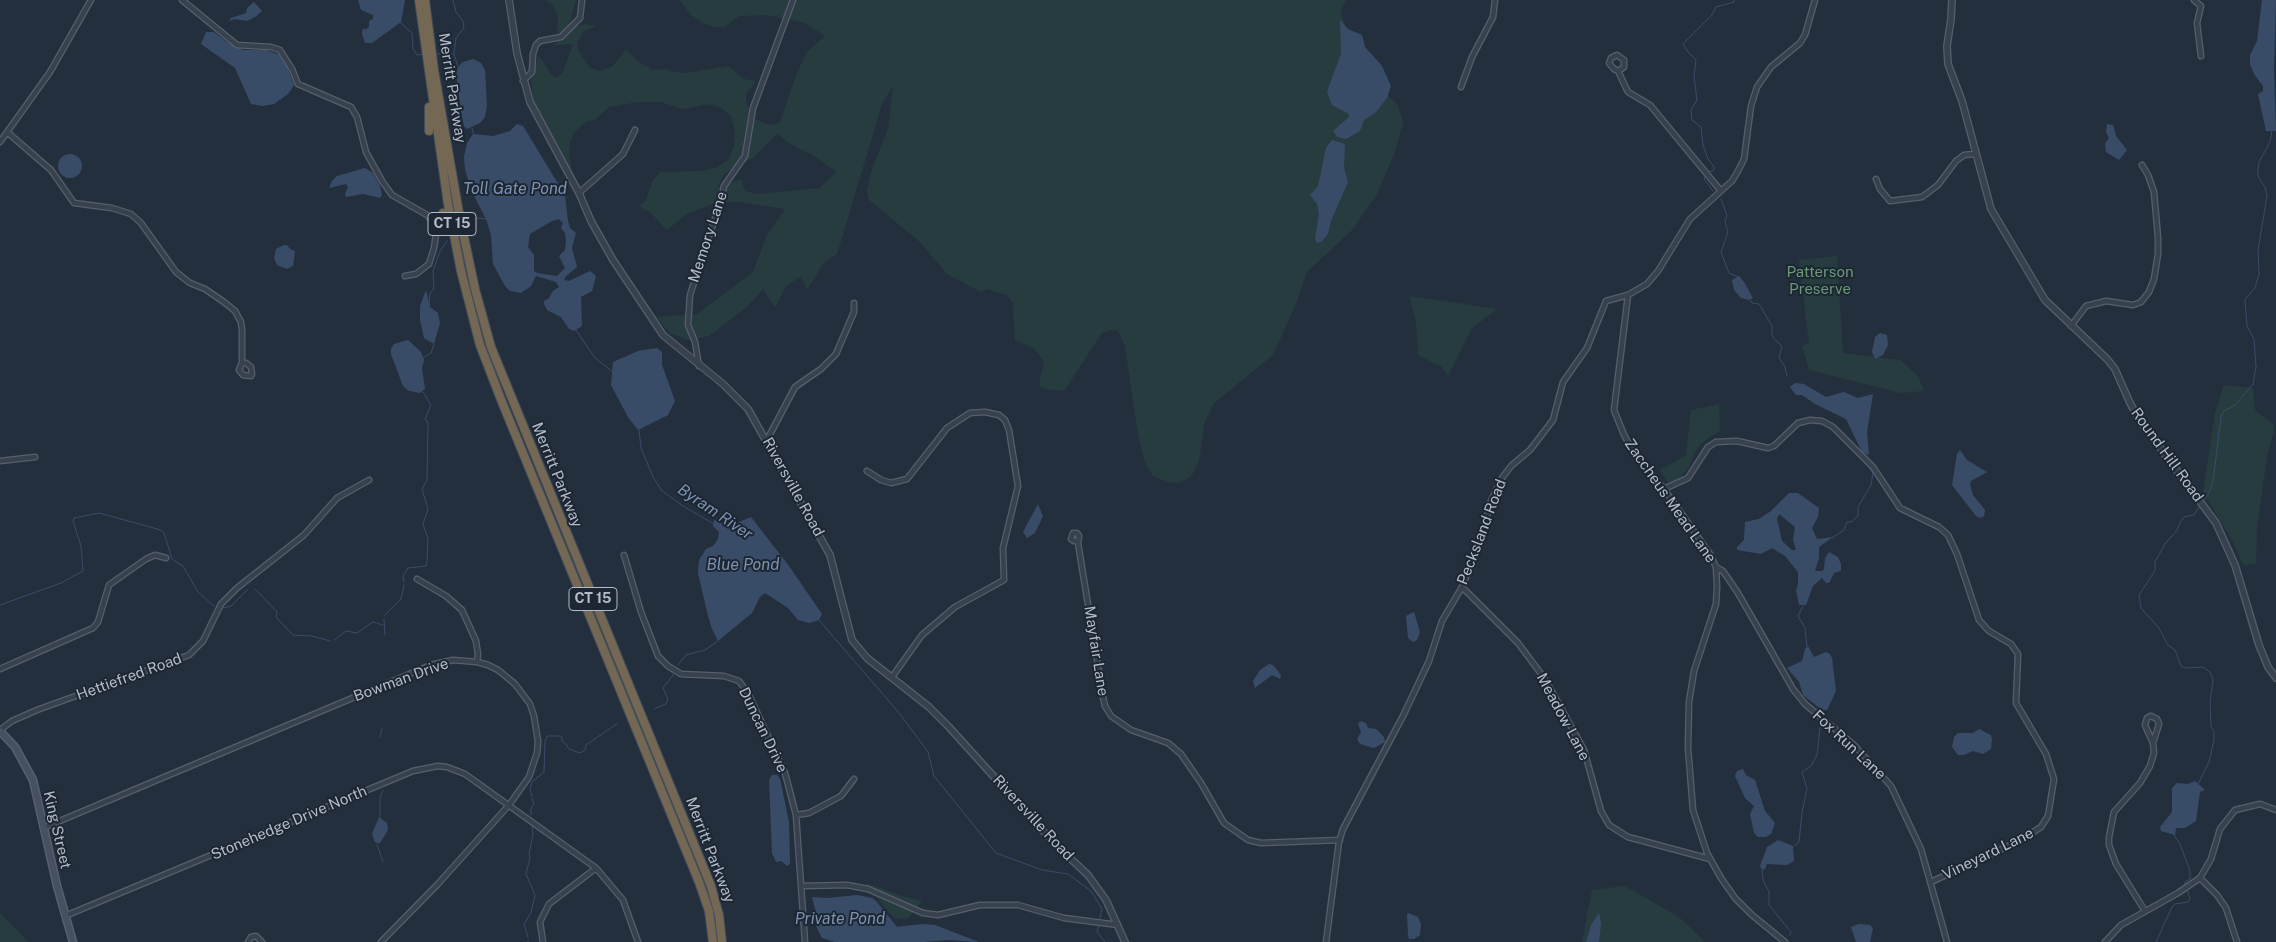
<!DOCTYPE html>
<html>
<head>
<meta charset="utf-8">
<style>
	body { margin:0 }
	canvas { display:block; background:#242f3e }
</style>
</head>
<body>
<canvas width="2276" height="942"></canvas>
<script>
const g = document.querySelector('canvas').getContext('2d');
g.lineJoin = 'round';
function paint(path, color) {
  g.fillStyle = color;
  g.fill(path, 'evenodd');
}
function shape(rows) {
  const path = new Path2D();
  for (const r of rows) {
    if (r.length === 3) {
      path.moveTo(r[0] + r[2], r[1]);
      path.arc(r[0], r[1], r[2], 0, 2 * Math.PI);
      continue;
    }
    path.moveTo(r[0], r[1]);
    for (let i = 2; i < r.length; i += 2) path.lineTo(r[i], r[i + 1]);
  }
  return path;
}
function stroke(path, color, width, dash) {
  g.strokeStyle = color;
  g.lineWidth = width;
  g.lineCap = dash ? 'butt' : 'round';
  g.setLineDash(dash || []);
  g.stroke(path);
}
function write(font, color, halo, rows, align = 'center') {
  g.font = font + ' "Public Sans",sans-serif';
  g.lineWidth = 4;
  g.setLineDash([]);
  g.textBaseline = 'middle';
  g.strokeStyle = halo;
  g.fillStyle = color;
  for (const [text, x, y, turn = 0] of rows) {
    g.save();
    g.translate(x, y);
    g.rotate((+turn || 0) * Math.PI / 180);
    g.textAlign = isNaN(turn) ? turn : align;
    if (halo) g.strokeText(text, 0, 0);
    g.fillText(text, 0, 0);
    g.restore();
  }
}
paint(shape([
	[546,0,576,0,570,22,564,30,557,34,558,16,551,3],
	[680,0,1346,0,1340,11,1350,38,1387,94,1398,106,1403,122,1395,152,1377,194,1352,230,1307,272,1295,306,1273,355,1214,403,1204,424,1199,461,1191,477,1179,483,1168,482,1153,476,1145,463,1138,435,1125,346,1118,331,1111,330,1102,333,1064,391,1047,389,1039,385,1044,361,1033,348,1015,340,1013,303,1007,295,987,289,981,292,947,274,920,242,868,199,867,191,872,169,888,129,893,86,882,104,837,254,823,264,807,290,801,276,786,286,775,307,763,289,748,306,709,336,688,340,670,333,656,317,697,314,753,272,767,235,785,209,740,202,717,202,687,214,667,230,651,213,639,206,646,200,653,180,660,172,700,171,715,168,728,160,734,146,735,132,731,116,722,108,709,104,683,109,661,102,638,102,609,107,595,120,587,121,574,132,570,143,569,156,574,180,544,126,533,99,531,80,539,56,552,75,557,78,563,72,573,44,554,45,575,27,585,24,596,26,583,32,577,43,578,50,590,68,600,71,612,67,626,49,636,60,652,70,666,69,674,72,687,73,728,66,744,79,756,81,746,94,746,103,755,119,766,124,773,125,780,122,796,75,807,52,825,36,805,23,767,15,739,16,725,27,716,27,705,24,691,15],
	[777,133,787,142,816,157,836,172,820,188,757,194,745,191,741,179,718,187,724,174,754,157],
	[1837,256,1843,353,1900,360,1918,376,1924,391,1901,393,1809,370,1802,346,1809,343,1799,260],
	[1409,296,1497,309,1472,328,1448,376,1442,367,1418,355,1416,321],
	[2224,385,2253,388,2255,410,2275,426,2267,457,2257,527,2256,564,2243,565,2233,542,2203,492,2215,413],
	[1719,404,1720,431,1708,438,1701,444,1695,452,1689,467,1679,479,1668,483,1660,470,1686,455,1691,410],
	[867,883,899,895,922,901,907,919,895,918,887,911,874,893,865,890],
	[1625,886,1679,917,1705,942,1582,942,1592,890],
	[0,912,3,916,28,942,0,942]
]), '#263c3f');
paint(shape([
	[358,0,405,0,401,22,372,43,365,43,362,34,363,28,365,30,369,27,369,21,373,19,373,15,361,10],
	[2262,0,2276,0,2274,69,2276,131,2266,131,2258,94,2263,91,2263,86,2254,74,2250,64,2250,55,2257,41],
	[254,2,262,11,255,17,247,21,235,19,229,21,231,18,246,13,247,8],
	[1340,20,1348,29,1362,35,1365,47,1382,66,1391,86,1387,98,1376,112,1364,120,1360,131,1346,139,1337,137,1333,131,1349,117,1349,114,1332,105,1327,91,1341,54],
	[206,32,214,32,227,42,243,50,266,50,283,56,294,85,288,94,274,104,262,106,251,104,235,68,201,44],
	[473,59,481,63,485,70,487,105,485,117,480,123,467,129,464,126,461,112,456,72,461,63],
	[517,124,523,126,565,195,568,221,570,228,576,233,572,248,577,267,566,276,564,280,569,281,590,271,596,276,592,291,581,297,582,326,574,331,569,329,561,317,547,310,544,304,544,301,549,298,553,291,559,287,556,282,536,276,531,286,521,293,510,291,505,286,493,264,491,235,486,219,472,192,465,170,464,157,467,143,473,134,493,136,510,131],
	[559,219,563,223,561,228,565,233,566,243,565,250,559,256,565,268,557,276,537,273,534,271,534,255,528,247,530,234,552,221],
	[2107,124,2113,125,2116,136,2127,150,2119,160,2106,152,2105,144,2109,138,2106,132],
	[1332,140,1345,144,1344,168,1348,182,1331,221,1328,234,1321,242,1317,243,1315,238,1319,214,1317,204,1310,195,1318,186,1326,148],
	[70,166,12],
	[365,168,373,173,380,186,382,195,380,198,363,194,346,197,345,194,348,187,346,184,329,188,332,181,337,176],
	[284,245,287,245,290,249,295,251,293,266,287,269,277,265,274,258,276,249],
	[1739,276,1744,282,1753,298,1749,300,1741,298,1734,290,1732,280],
	[426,290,430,307,438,313,440,323,434,344,424,338,420,320,420,306],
	[1880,333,1887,335,1888,345,1883,355,1875,359,1872,352,1875,337],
	[408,340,421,352,424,360,422,368,425,389,420,393,409,391,403,386,391,354,391,349,394,344],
	[657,348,662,352,662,365,675,401,668,415,638,430,628,417,611,385,613,362,638,351],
	[1795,383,1804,384,1826,397,1844,392,1858,398,1873,394,1867,432,1869,455,1862,452,1846,419,1815,404,1802,395,1796,395,1790,387],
	[1960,450,1967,460,1987,472,1971,481,1970,484,1973,495,1985,510,1984,516,1981,518,1976,516,1952,485,1957,454],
	[1789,493,1798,493,1819,508,1818,517,1812,528,1817,539,1833,537,1819,547,1819,558,1815,571,1822,571,1824,569,1825,558,1829,552,1838,557,1841,564,1841,571,1834,573,1829,583,1826,583,1822,578,1813,586,1806,605,1799,605,1796,590,1798,584,1798,572,1785,556,1772,548,1761,554,1737,550,1737,547,1744,540,1745,522,1759,519,1771,511],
	[1779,514,1795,527,1793,540,1796,550,1792,550,1782,541,1777,519],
	[1038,504,1043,516,1035,533,1027,538,1023,532],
	[751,517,789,566,822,614,819,620,809,623,798,620,788,608,765,593,760,597,752,613,718,641,712,629,708,616,698,573,699,560,706,549,713,546,718,539,719,532,713,526,714,520,730,526],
	[1414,612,1420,632,1417,640,1413,642,1408,638,1406,616],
	[1808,646,1814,657,1826,652,1830,654,1832,658,1836,691,1827,710,1822,710,1803,695,1799,682,1787,668,1802,661,1805,649],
	[1269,664,1273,665,1278,671,1281,676,1280,679,1272,675,1255,688,1253,681,1260,670],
	[1360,721,1366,723,1368,728,1376,729,1384,737,1385,742,1374,748,1360,744,1357,739,1361,732,1358,724],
	[1979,729,1991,735,1992,739,1991,749,1983,754,1973,751,1964,755,1958,755,1952,747,1954,737,1958,733,1973,733],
	[1743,769,1746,775,1755,780,1765,811,1775,823,1771,834,1766,837,1758,837,1754,833,1750,814,1754,806,1745,798,1735,776,1737,771],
	[772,775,777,775,780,779,789,822,790,864,787,866,781,861,776,862,772,853,769,780],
	[2195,781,2205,790,2200,792,2196,821,2185,828,2176,828,2175,835,2161,831,2160,827,2172,812,2172,788,2177,783,2188,784],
	[379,817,387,823,388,830,380,843,378,843,375,842,372,834],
	[1778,840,1793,846,1794,861,1787,865,1767,864,1765,869,1762,870,1760,866,1767,847],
	[857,895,872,898,876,901,897,927,922,924,935,925,979,942,948,940,924,942,835,942,822,938,816,926,816,913,812,897,828,898],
	[1408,913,1418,917,1421,924,1420,935,1414,939,1409,939,1408,935,1407,914],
	[1599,913,1601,924,1599,942,1586,942,1591,925],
	[1859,924,1870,925,1873,928,1870,942,1856,942,1851,927]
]), '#394c67');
stroke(shape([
	[453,0,456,12,463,21,464,28,456,38,454,54,458,67],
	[400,22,412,33,413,49,417,55,423,54],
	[435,54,453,54],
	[472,128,474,136],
	[1709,172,1714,170,1714,167,1708,159,1703,145,1701,127,1692,120,1691,110,1697,100,1694,77,1696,60,1688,52,1683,44,1712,15,1716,7,1734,2,1734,0],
	[1705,177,1704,179,1713,191],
	[1721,199,1727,215,1725,222,1728,232,1721,252,1729,273,1738,277],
	[470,220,477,218,486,219],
	[1750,300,1752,303,1759,304,1772,326,1772,335,1775,340,1782,346,1779,358,1785,367,1787,376],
	[429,306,430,293,434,289,433,271,440,251,447,241],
	[576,330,595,358,613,372],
	[423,358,431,353,434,344],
	[639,430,641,448,653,477,661,490,683,506,714,524],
	[2203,503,2209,493,2213,482,2221,417,2224,411,2235,405,2253,384,2256,367,2254,339,2247,326,2245,299,2255,288,2259,274,2258,250,2267,196,2265,187,2258,176,2258,170,2259,162,2270,142,2272,130],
	[1832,538,1844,530,1847,522,1851,522,1858,516,1858,507,1871,485,1873,473,1867,464],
	[404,582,403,576,408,568,426,566,427,561,428,539,423,524,428,509,422,489,427,480,428,422,425,420,431,405,423,392],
	[255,589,277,612,276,617,293,635,312,636,330,641],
	[0,605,61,583,83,571,81,546,73,521,74,518,99,513,161,530,164,533,172,559,183,566,198,592,214,606],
	[1803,606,1798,616,1805,628,1807,647],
	[223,608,231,606,248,589],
	[385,615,401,599,404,585],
	[384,619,385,635],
	[818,619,900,714,928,752,934,776,996,853,1042,870,1068,874,1091,891,1102,909,1099,922],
	[334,640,346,631,357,633,373,622,383,625],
	[678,665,686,655,705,650,718,641],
	[654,709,666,704,668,699,663,688,674,674],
	[380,737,382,729],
	[2198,784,2209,762,2214,740,2214,732,2211,726,2210,702,2213,680,2210,672,2203,667,2186,668,2181,666,2175,650,2168,645,2159,628,2141,608,2139,595,2151,577,2155,570,2155,562,2165,544,2177,530,2181,521,2184,517,2194,515,2200,506],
	[532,796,530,789,532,782,544,772,545,742,547,736,560,736,562,737,562,741,566,744,569,749,580,753,585,750,586,745,618,723],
	[531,815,531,808,534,804,532,798],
	[380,817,380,798,383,790],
	[2174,835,2180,844,2190,871,2190,879,2185,882,2184,886],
	[377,844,383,862],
	[1794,846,1799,842,1802,812,1807,789,1802,772,1811,766,1817,755,1821,719],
	[1762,870,1763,880,1769,892,1769,905,1791,932,1790,935],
	[1099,925,1097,932,1105,942],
	[528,937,524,924,531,913,535,895,526,874,530,858,529,853,533,835,532,826],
	[528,942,528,941],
	[2156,942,2172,907,2175,904,2188,902,2190,899,2187,889]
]), '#394c67', 1);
const minor = shape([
	[182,0,237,45,271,47,280,50,292,69,298,84,351,107,357,117,366,152,382,181,392,195,427,215,434,223,436,234,434,248,429,264,416,274,405,276],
	[2194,0,2201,6,2197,23,2201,56],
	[1618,71,1614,69,1609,63,1611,58,1617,55,1624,60,1624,67,1618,71,1628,92,1650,105,1721,191],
	[523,81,532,72,533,54,536,45,540,41,561,37,580,18,582,0],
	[1461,87,1472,57,1493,17,1495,0],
	[7,132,51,170,74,203,112,208,131,214,141,223,176,272,190,283,205,289,224,302,235,311,241,322,242,330,242,363,239,370,243,375,251,376,252,374,251,367,246,363,242,363],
	[0,142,50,72,91,0],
	[1876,179,1880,189,1890,201,1922,197,1938,185,1956,161,1964,155,1975,154],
	[579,193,623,154,635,130],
	[1628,295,1614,410,1624,435,1637,458,1662,486,1710,554,1716,567,1717,587,1716,604,1694,671,1689,702,1688,748,1693,810,1707,853,1721,878,1735,898,1752,915,1785,942],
	[2071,326,2086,306,2106,301,2133,305,2141,302,2149,292,2154,279,2158,254,2158,238,2154,192,2148,175,2142,165],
	[699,366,695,342,688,325,690,295,721,200,724,186,745,156,753,108,793,0],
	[767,440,795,387,821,369,836,354,854,312,854,303],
	[0,461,35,457],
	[867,471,881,480,891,483,907,479,947,428,970,413,985,412,999,415,1005,420,1009,430,1018,486,1003,548,1004,580,955,607,922,635,892,677],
	[1664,489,1688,478,1708,447,1716,442,1737,441,1768,448,1774,446,1798,423,1810,420,1822,421,1833,427,1873,467,1900,508,1939,527,1948,535,1957,554,1979,620,1989,631,2011,644,2018,654,2016,703,2046,754,2054,779,2048,816,2041,827,2021,840,1931,882],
	[1078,541,1074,541,1071,539,1073,533,1077,533,1079,536,1078,543,1103,697,1105,706,1111,716,1131,730,1168,743,1181,754,1201,783,1224,823,1248,840,1261,843,1340,840],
	[624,555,641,612,658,656,668,666,681,674,724,676,739,681,748,693,785,773,796,815,805,942],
	[1716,567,1723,571,1738,593,1793,689,1805,704,1855,746,1891,786,1921,849,1947,942],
	[417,579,446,596,462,610,476,641,478,654,477,662],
	[1462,587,1518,643,1545,679,1584,750,1601,811,1609,825,1628,837,1710,859],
	[0,669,93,628,98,622,109,585,146,559,155,555,166,558],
	[0,730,12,721,37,710,189,655,203,641,221,604,237,588,304,535,337,498,369,480],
	[796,815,809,813,841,796,854,779],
	[43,828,431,665,453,660,477,662,488,665,498,670,515,684,530,704,534,716,538,741,537,753,529,777,509,805,437,885,381,942],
	[2200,878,2217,895,2226,908,2237,942],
	[802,886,847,885,868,889,923,913,938,915,980,905,1018,905,1064,918,1118,925],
	[2145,911,2116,864,2109,845,2109,837,2114,812,2140,783,2150,766,2154,753,2153,743,2145,725,2147,718,2151,716,2157,719,2159,724,2153,743],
	[65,916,413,771,438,766,447,767,465,774,596,868,623,900,638,942],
	[248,942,251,937,256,936,262,942],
	[543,942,540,922,549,904,596,868],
	[1326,942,1339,842,1343,829,1404,714,1429,661,1442,621,1462,587,1478,549,1491,501,1502,478,1511,466,1530,450,1553,420,1563,382,1587,348,1606,301,1628,295,1647,284,1658,271,1690,219,1732,181,1738,171,1744,159,1751,106,1757,87,1771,67,1800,43,1805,35,1815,0],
	[2105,942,2121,925,2178,893,2200,878,2211,859,2220,829,2235,810,2260,804,2276,810]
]);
const tertiary = shape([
	[509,0,517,53,530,102,579,193,591,221,613,260,663,335,723,384,748,409,830,555,852,640,867,658,929,707,948,726,1054,843,1088,875,1106,900,1125,942],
	[1952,0,1951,19,1947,46,1948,64,1962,101,1991,209,2045,300,2107,359,2115,369,2130,403,2140,421,2216,523,2235,565,2259,645,2268,667,2276,678]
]);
const secondary = shape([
	[0,731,15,747,33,780,57,886,73,942]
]);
const motorway = shape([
	[419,0,448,204,461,271,480,345,502,402,699,882,709,911,713,942],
	[425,0,434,70,459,213,475,289,491,347,711,886,719,915,722,942],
	[429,107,429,131],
	[443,213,449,230]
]);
stroke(minor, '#565f6c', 7);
stroke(tertiary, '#565f6c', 8);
stroke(secondary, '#565f6c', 9);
stroke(motorway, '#434c59', 10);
stroke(minor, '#38414e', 4.5);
stroke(tertiary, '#38414e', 5.5);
stroke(secondary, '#465061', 6);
stroke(motorway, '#746855', 8);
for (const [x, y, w] of [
	[452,224,48],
	[593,599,48]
]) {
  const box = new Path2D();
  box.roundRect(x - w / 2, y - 11.5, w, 23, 4);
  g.fillStyle = '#1d2633';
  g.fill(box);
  stroke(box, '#b4bcc9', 1);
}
write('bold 14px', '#b4bcc9', null, [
	["CT 15",452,224],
	["CT 15",593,599]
]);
write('15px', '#b4bcc9', '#1d2633', [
	["Merritt Parkway",452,88,81],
	["Memory Lane",708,237,-72],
	["Round Hill Road",2167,455,54],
	["Merritt Parkway",557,475,68],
	["Riversville Road",793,487,61],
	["Zaccheus Mead Lane",1670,501,55],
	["Pecksland Road",1482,532,-69],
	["Mayfair Lane",1096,651,81],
	["Hettiefred Road",129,677,-20],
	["Bowman Drive",401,680,-20],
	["Meadow Lane",1563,717,62],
	["Duncan Drive",763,730,64],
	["Fox Run Lane",1849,745,43],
	["Riversville Road",1033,818,47],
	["Stonehedge Drive North",289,823,-23],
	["King Street",57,830,77],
	["Merritt Parkway",710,850,69],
	["Vineyard Lane",1988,854,-26]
]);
write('15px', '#6b9a76', '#1d2633', [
	["Patterson",1820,272],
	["Preserve",1820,289]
]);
write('italic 16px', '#7c92b1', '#1d2633', [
	["Toll Gate Pond",515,189],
	["Byram River",715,512,34],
	["Blue Pond",743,565],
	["Private Pond",840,919]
]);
</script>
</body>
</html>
